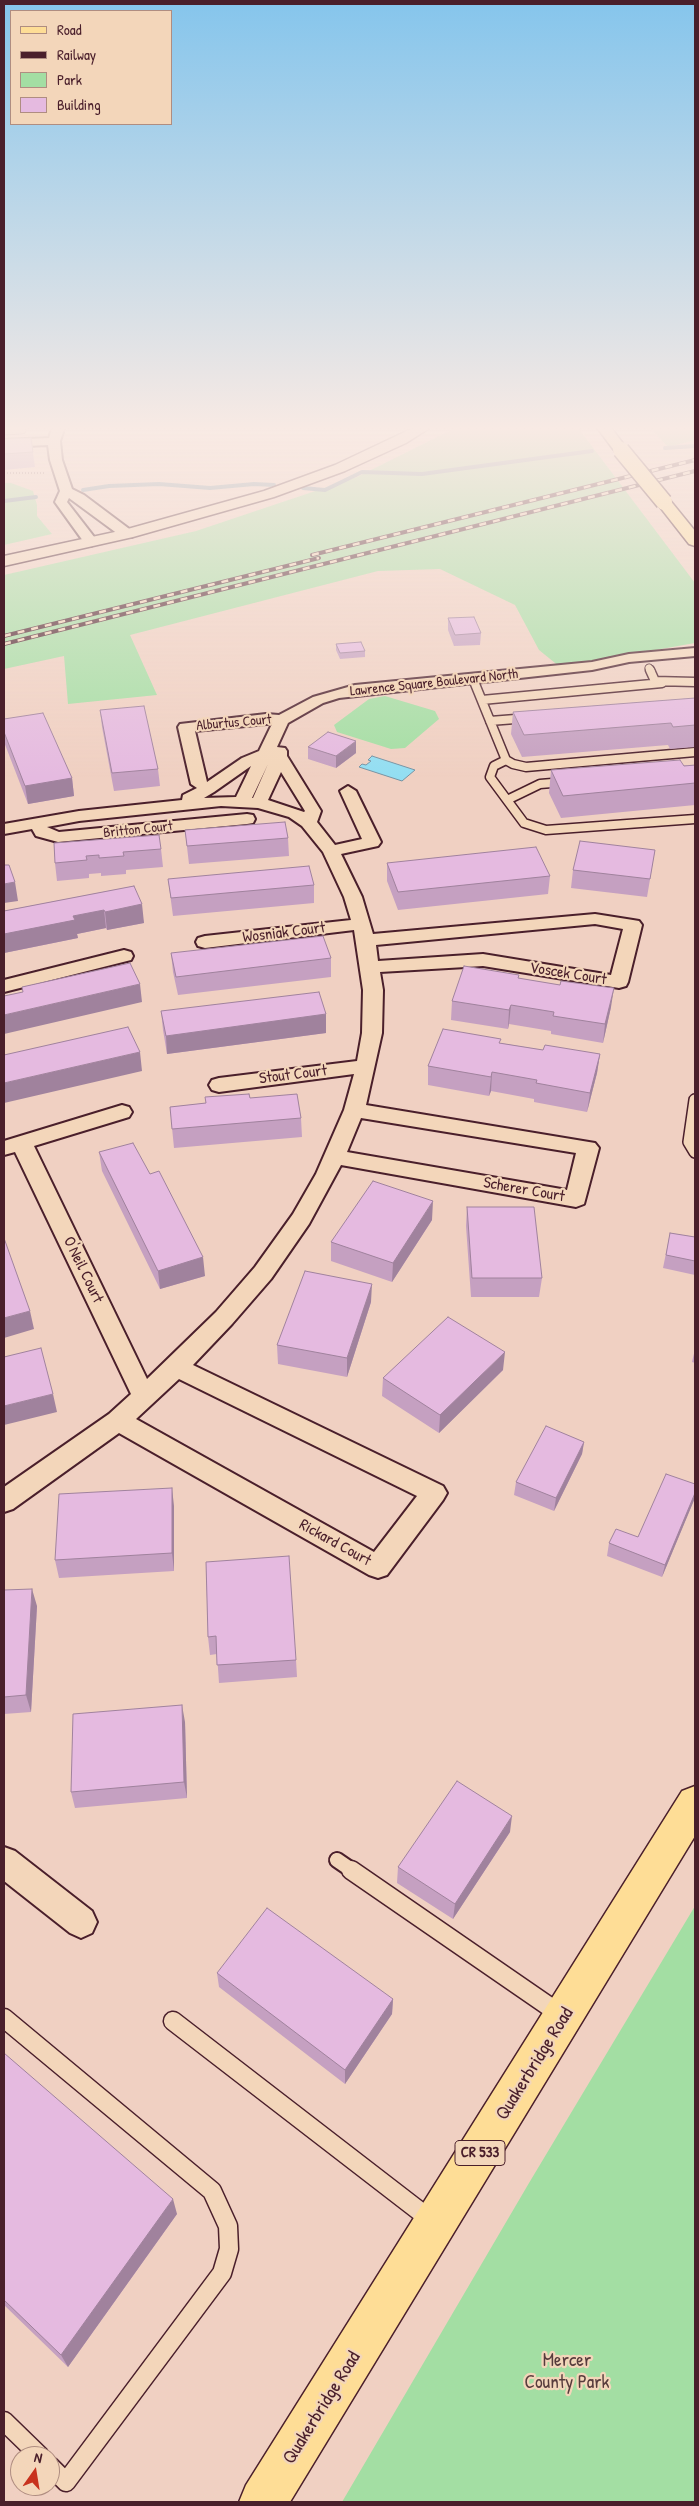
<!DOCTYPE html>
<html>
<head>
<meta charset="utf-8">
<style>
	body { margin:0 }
	#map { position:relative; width:699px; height:2506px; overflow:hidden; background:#f0d0c2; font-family:"Patrick Hand",sans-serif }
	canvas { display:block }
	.frame { position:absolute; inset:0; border:5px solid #4a1f2b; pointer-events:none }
	.legend { position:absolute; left:10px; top:10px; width:162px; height:115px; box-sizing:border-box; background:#f3d6ba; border:1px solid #af8d81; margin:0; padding:6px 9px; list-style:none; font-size:15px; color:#4a1f2b }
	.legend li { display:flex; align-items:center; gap:10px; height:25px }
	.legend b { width:25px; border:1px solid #af8d81 }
	.north { position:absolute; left:10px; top:2446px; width:50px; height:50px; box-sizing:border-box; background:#f3d6ba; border:1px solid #af8d81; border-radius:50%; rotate:13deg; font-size:14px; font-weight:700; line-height:20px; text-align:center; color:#4a1f2b }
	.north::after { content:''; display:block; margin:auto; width:18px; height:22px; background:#c8321e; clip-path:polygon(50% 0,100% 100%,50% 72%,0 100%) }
</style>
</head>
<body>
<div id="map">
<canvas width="699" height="2506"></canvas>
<div class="frame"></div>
<ul class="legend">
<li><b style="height:6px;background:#fedd96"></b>Road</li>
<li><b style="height:6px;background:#4a1f2b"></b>Railway</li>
<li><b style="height:14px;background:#a3dea3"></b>Park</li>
<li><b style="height:14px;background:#e5bae0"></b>Building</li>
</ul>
<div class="north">N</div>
</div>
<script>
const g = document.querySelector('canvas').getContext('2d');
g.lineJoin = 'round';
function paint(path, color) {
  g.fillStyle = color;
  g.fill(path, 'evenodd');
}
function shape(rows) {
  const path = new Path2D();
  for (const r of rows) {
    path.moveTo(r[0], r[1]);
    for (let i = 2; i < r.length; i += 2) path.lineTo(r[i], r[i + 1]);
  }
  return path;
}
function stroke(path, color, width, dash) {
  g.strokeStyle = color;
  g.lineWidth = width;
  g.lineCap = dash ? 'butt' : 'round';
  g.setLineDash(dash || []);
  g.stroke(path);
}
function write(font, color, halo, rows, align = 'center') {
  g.font = font + ' "Patrick Hand",sans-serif';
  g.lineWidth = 4.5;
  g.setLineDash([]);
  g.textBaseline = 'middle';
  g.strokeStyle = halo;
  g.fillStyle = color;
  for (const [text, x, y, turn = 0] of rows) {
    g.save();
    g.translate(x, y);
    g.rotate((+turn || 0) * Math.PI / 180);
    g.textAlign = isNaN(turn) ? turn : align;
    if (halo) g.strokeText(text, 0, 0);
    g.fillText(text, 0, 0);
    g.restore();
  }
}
paint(shape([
	[453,429,579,429,695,583,695,643,560,667,539,650,515,605,440,569,378,571,130,635,157,695,68,704,64,656,4,669,4,575,196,531,357,477],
	[651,429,695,429,695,440,668,447],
	[4,483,11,483,33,491,37,505,37,516,52,534,4,545],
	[385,696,435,711,439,719,405,748,391,749,337,732,334,725,369,699],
	[695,1906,695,2502,342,2502,529,2183]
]), '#a3dea3');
const water = shape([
	[372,756,415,770,402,781,359,767,362,764,366,765,371,761,368,760,372,756]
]);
paint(water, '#92def2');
stroke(water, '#7592a2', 1);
stroke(shape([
	[665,448,695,446],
	[303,488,325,490,362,472,422,474,592,451],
	[83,490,109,486,159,484,210,488,254,484,274,485],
	[4,501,36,497]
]), '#7592a2', 4);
const laneFar4 = shape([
	[4,431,22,430],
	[649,668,651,671]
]);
const laneFar3 = shape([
	[650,670,655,681,695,682],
	[473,679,506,760,513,764,526,767,695,752],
	[482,700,662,683],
	[490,721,528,718],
	[506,760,494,766,490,777,507,800],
	[564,782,540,784,507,800,524,823,546,830,695,819]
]);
const laneFar2 = shape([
	[695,1100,689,1142,695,1152]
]);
const laneFar1 = shape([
	[337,1860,353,1871]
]);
const lane = shape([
	[351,1870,560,2014],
	[4,2018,212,2191,228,2226,229,2249,222,2273,66,2482,50,2466],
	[173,2021,431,2220],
	[4,2421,40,2456]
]);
const street = shape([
	[52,429,64,429,60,441,62,460,72,489,84,495,132,531,134,534,132,537,122,537,69,498,67,502,98,542,91,546,86,545,55,502,60,491,50,460,48,445,4,447,4,440,49,438,52,429],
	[695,648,695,656,629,662,592,670,339,698,323,703,288,723,277,747,285,748,287,751,287,756,321,811,317,822,335,845,362,839,340,791,348,786,356,791,381,842,378,846,341,854,362,897,373,934,595,914,633,920,639,921,642,925,628,982,626,986,619,988,483,966,380,972,383,990,382,1033,366,1105,595,1143,599,1148,584,1204,576,1207,341,1165,309,1224,271,1279,232,1324,193,1365,443,1486,447,1493,443,1500,387,1575,378,1578,369,1575,119,1433,13,1509,4,1512,4,1487,109,1414,131,1394,15,1152,4,1155,4,1141,122,1105,129,1107,132,1112,129,1117,34,1146,147,1379,216,1312,255,1267,293,1214,316,1174,344,1110,354,1074,219,1092,212,1090,209,1085,212,1080,219,1078,357,1061,362,1033,363,990,354,930,205,948,198,946,196,942,198,938,205,936,351,920,344,897,323,852,302,826,289,817,258,808,221,806,79,821,47,827,59,832,247,814,253,815,255,819,253,823,247,824,58,842,36,836,32,829,4,834,4,824,79,811,182,800,183,795,197,788,191,784,178,727,180,724,266,714,279,715,313,697,355,685,592,662,629,654,695,648],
	[266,724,272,724,259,751,242,758,207,782,195,731,266,724],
	[268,764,253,798,252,798,268,764],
	[251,766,236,797,204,798,214,792,251,766],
	[281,772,305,811,304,812,268,800,281,772],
	[595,924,623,929,611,975,483,954,378,961,376,945,595,924],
	[361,1118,576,1153,567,1190,347,1152,361,1118],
	[179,1379,417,1496,374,1552,136,1419,179,1379],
	[124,950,131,952,133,956,131,960,4,992,4,980,124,950],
	[4,1847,15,1851,92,1911,97,1922,92,1933,81,1938,70,1933,4,1881,4,1847]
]);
const secondary = shape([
	[411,429,428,429,406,443,345,471,274,497,133,537,4,566,4,556,124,530,264,491,335,465,411,429]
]);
const primary = shape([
	[598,429,612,429,628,450,626,453,616,453,598,429],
	[664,497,669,499,695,531,695,546,689,544,656,502,664,497],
	[695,1786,695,1836,290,2502,239,2502,246,2485,682,1791,695,1786]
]);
stroke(laneFar4, '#4a1f2b', 9);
stroke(laneFar3, '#4a1f2b', 11);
stroke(laneFar2, '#4a1f2b', 14);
stroke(laneFar1, '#4a1f2b', 18);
stroke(lane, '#4a1f2b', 21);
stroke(street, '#4a1f2b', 4);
stroke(secondary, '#4a1f2b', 3);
stroke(primary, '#4a1f2b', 3);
stroke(shape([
	[4,473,44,473]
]), '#4a1f2b', 2, [0.5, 2.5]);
stroke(laneFar4, '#f3d6ba', 7);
stroke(laneFar3, '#f3d6ba', 8);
stroke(laneFar2, '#f3d6ba', 11);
stroke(laneFar1, '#f3d6ba', 14);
stroke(lane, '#f3d6ba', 18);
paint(street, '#f3d6ba');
paint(secondary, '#f3d6ba');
paint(primary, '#fedd96');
const rail = shape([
	[312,555,695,460],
	[4,636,319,558],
	[4,644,695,471]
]);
stroke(rail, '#4a1f2b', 4);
stroke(rail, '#f3d6ba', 2.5, [7]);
const primaryBridge = shape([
	[621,450,664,502]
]);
stroke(primaryBridge, '#4a1f2b', 19, []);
stroke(primaryBridge, '#fedd96', 16);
paint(shape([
	[31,438,35,467,4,470,4,439],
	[448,618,481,633,480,645,454,646,448,630],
	[336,644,365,651,365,657,340,659,336,650],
	[695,698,695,747,670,749,668,745,522,757,511,734,513,712],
	[100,710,158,769,160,786,114,791,102,727],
	[4,719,72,778,74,796,28,804,4,742],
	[308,747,356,753,336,768,308,759],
	[695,765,695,805,561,818,549,793,551,770],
	[185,830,288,838,289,856,189,864],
	[54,843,161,849,163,867,126,870,126,874,101,876,101,873,89,874,89,878,57,881,55,863],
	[655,850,647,897,571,888,573,870],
	[387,863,550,876,548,894,398,910,387,881],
	[168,879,314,885,314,903,173,916],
	[134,886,144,923,107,930,106,928,77,934,78,938,4,953,4,911],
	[171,953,331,958,331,977,178,995,173,972],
	[519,978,611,1007,603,1043,551,1034,551,1031,509,1024,508,1029,451,1020,452,1001],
	[161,1011,326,1014,326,1033,167,1054,163,1030],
	[500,1043,543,1050,600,1054,597,1073,587,1112,534,1102,534,1099,491,1091,489,1096,428,1085,428,1066],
	[250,1098,301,1118,302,1137,174,1148,170,1107,206,1103],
	[99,1152,150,1174,205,1276,160,1289,102,1171],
	[467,1207,542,1278,539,1297,471,1297,466,1226],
	[432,1220,392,1282,331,1261,331,1242],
	[670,1233,695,1237,695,1275,663,1268],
	[371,1302,347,1377,278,1364,277,1345],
	[695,1349,695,1363,692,1362],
	[503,1370,439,1433,382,1396,383,1378],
	[584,1442,582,1454,554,1511,514,1495,516,1482],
	[695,1484,695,1497,662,1577,607,1556,609,1543,638,1537],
	[174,1506,174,1571,59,1578,55,1560],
	[206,1562,296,1660,297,1677,219,1683,217,1654,210,1655,208,1637],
	[4,1590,37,1606,31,1712,4,1714],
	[185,1722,187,1798,75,1808,71,1792],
	[510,1832,453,1919,397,1883,398,1867],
	[217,1973,393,1999,392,2014,345,2084,219,1987],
	[4,2053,177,2214,68,2367,4,2305]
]), '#c5a0c1');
paint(shape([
	[356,741,356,753,336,768,336,756],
	[72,778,74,796,28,804,25,786],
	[15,882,18,901,4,903,4,884],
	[142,904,144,923,107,930,105,912],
	[104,910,106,928,77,934,78,938,4,953,4,934,73,916],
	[140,984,142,1002,4,1034,4,1015],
	[614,988,611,1007,603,1043,605,1024],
	[511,1005,509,1024,508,1029,509,1010],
	[326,1014,326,1033,167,1054,166,1036],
	[140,1052,142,1071,4,1103,4,1083],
	[600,1054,597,1073,587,1112,590,1093],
	[492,1072,491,1091,489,1096,491,1077],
	[433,1201,432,1220,392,1282,393,1263],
	[203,1257,205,1276,160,1289,158,1271],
	[372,1284,371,1302,347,1377,347,1358],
	[30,1311,34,1329,4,1338,4,1318],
	[505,1352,503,1370,439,1433,440,1415],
	[53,1394,57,1412,4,1425,4,1406],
	[584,1442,582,1454,554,1511,556,1498],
	[172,1488,174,1506,174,1571,172,1553],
	[695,1493,695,1498,662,1577,665,1565],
	[32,1589,37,1606,31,1712,26,1695],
	[182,1705,185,1722,187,1798,184,1782],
	[512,1816,510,1832,453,1919,455,1904],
	[393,1999,392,2014,345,2084,345,2070],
	[173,2199,177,2214,68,2367,61,2355]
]), '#a0829d');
const building = shape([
	[31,438,33,452,4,454,4,439,31,438],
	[474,617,481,633,455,635,448,618,474,617],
	[361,642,365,651,340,653,336,644,361,642],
	[695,698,695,725,673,727,671,723,524,735,513,712,695,698],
	[144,706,158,769,112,773,100,710,144,706],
	[43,713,72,778,25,786,4,732,4,719,43,713],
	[328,732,356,741,336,756,308,747,328,732],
	[680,760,684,766,695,765,695,783,563,796,551,770,680,760],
	[285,822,288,838,187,846,185,830,285,822],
	[159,835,161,849,123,852,124,856,99,858,99,855,86,856,87,860,55,863,54,843,159,835],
	[580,841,655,850,650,879,573,870,580,841],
	[536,847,550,876,398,892,387,863,536,847],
	[4,865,9,865,15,882,4,884,4,865],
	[309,866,314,885,171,898,168,879,309,866],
	[134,886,142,904,105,912,104,910,73,916,75,920,4,934,4,911,134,886],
	[323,936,331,958,176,977,171,953,323,936],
	[130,963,140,984,4,1015,4,996,23,992,22,987,130,963],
	[464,966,519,975,518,978,560,985,561,981,614,988,605,1024,553,1016,554,1012,511,1005,509,1010,452,1001,464,966],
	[319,992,326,1014,166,1036,161,1011,319,992],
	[128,1027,140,1052,4,1083,4,1055,128,1027],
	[443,1029,501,1039,499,1043,543,1050,545,1045,600,1054,590,1093,536,1083,537,1080,492,1072,491,1077,428,1066,443,1029],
	[249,1094,250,1098,297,1094,301,1118,172,1129,170,1107,206,1103,205,1097,249,1094],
	[133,1143,150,1174,159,1171,203,1257,158,1271,99,1152,133,1143],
	[373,1181,433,1201,393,1263,331,1242,373,1181],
	[467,1207,534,1207,542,1278,472,1278,467,1207],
	[670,1233,695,1237,695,1261,666,1255,670,1233],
	[4,1238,30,1311,4,1318,4,1238],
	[305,1271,372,1284,347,1358,277,1345,305,1271],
	[448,1317,505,1352,440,1415,383,1378,448,1317],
	[41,1348,53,1394,4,1406,4,1357,41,1348],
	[546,1426,584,1442,556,1498,516,1482,546,1426],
	[666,1474,695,1484,695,1493,665,1565,609,1543,616,1529,638,1537,666,1474],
	[172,1488,172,1553,55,1560,59,1494,172,1488],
	[289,1556,296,1660,217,1665,216,1636,208,1637,206,1562,289,1556],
	[32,1589,26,1695,4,1697,4,1590,32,1589],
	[182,1705,184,1782,71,1792,73,1714,182,1705],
	[457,1781,512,1816,455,1904,398,1867,457,1781],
	[267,1908,393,1999,345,2070,217,1973,267,1908],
	[4,2053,173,2199,61,2355,4,2300,4,2053]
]);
paint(building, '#e5bae0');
stroke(building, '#a0829d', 1);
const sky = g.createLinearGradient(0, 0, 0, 779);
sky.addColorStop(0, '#85c5ec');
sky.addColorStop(0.55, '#f8eae4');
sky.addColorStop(1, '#f8eae400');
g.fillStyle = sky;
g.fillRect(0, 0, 699, 779);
write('14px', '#4a1f2b', '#f3d6ba', [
	["Lawrence Square Boulevard North",434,683,-6],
	["Alburtus Court",234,723,-5],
	["Britton Court",138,830,-6]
]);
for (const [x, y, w] of [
	[480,2153,50]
]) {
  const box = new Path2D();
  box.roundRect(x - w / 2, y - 12.5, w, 25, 4);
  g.fillStyle = '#f3d6ba';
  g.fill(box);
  stroke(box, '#4a1f2b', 1);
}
write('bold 15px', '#4a1f2b', null, [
	["CR 533",480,2153]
]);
write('16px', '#4a1f2b', '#f3d6ba', [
	["Wosniak Court",284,933,-7],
	["Voscek Court",568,974,9],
	["Stout Court",293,1075,-7],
	["Scherer Court",524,1190,10],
	["O'Neil Court",83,1270,64],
	["Rickard Court",335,1543,29]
]);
write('19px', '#4a1f2b', '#f3d6ba', [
	["Quakerbridge Road",535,2064,-58],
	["Quakerbridge Road",322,2408,-58]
]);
write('19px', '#573c3d', '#f3d6ba', [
	["Mercer",567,2361],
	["County Park",567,2383]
]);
</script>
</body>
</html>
